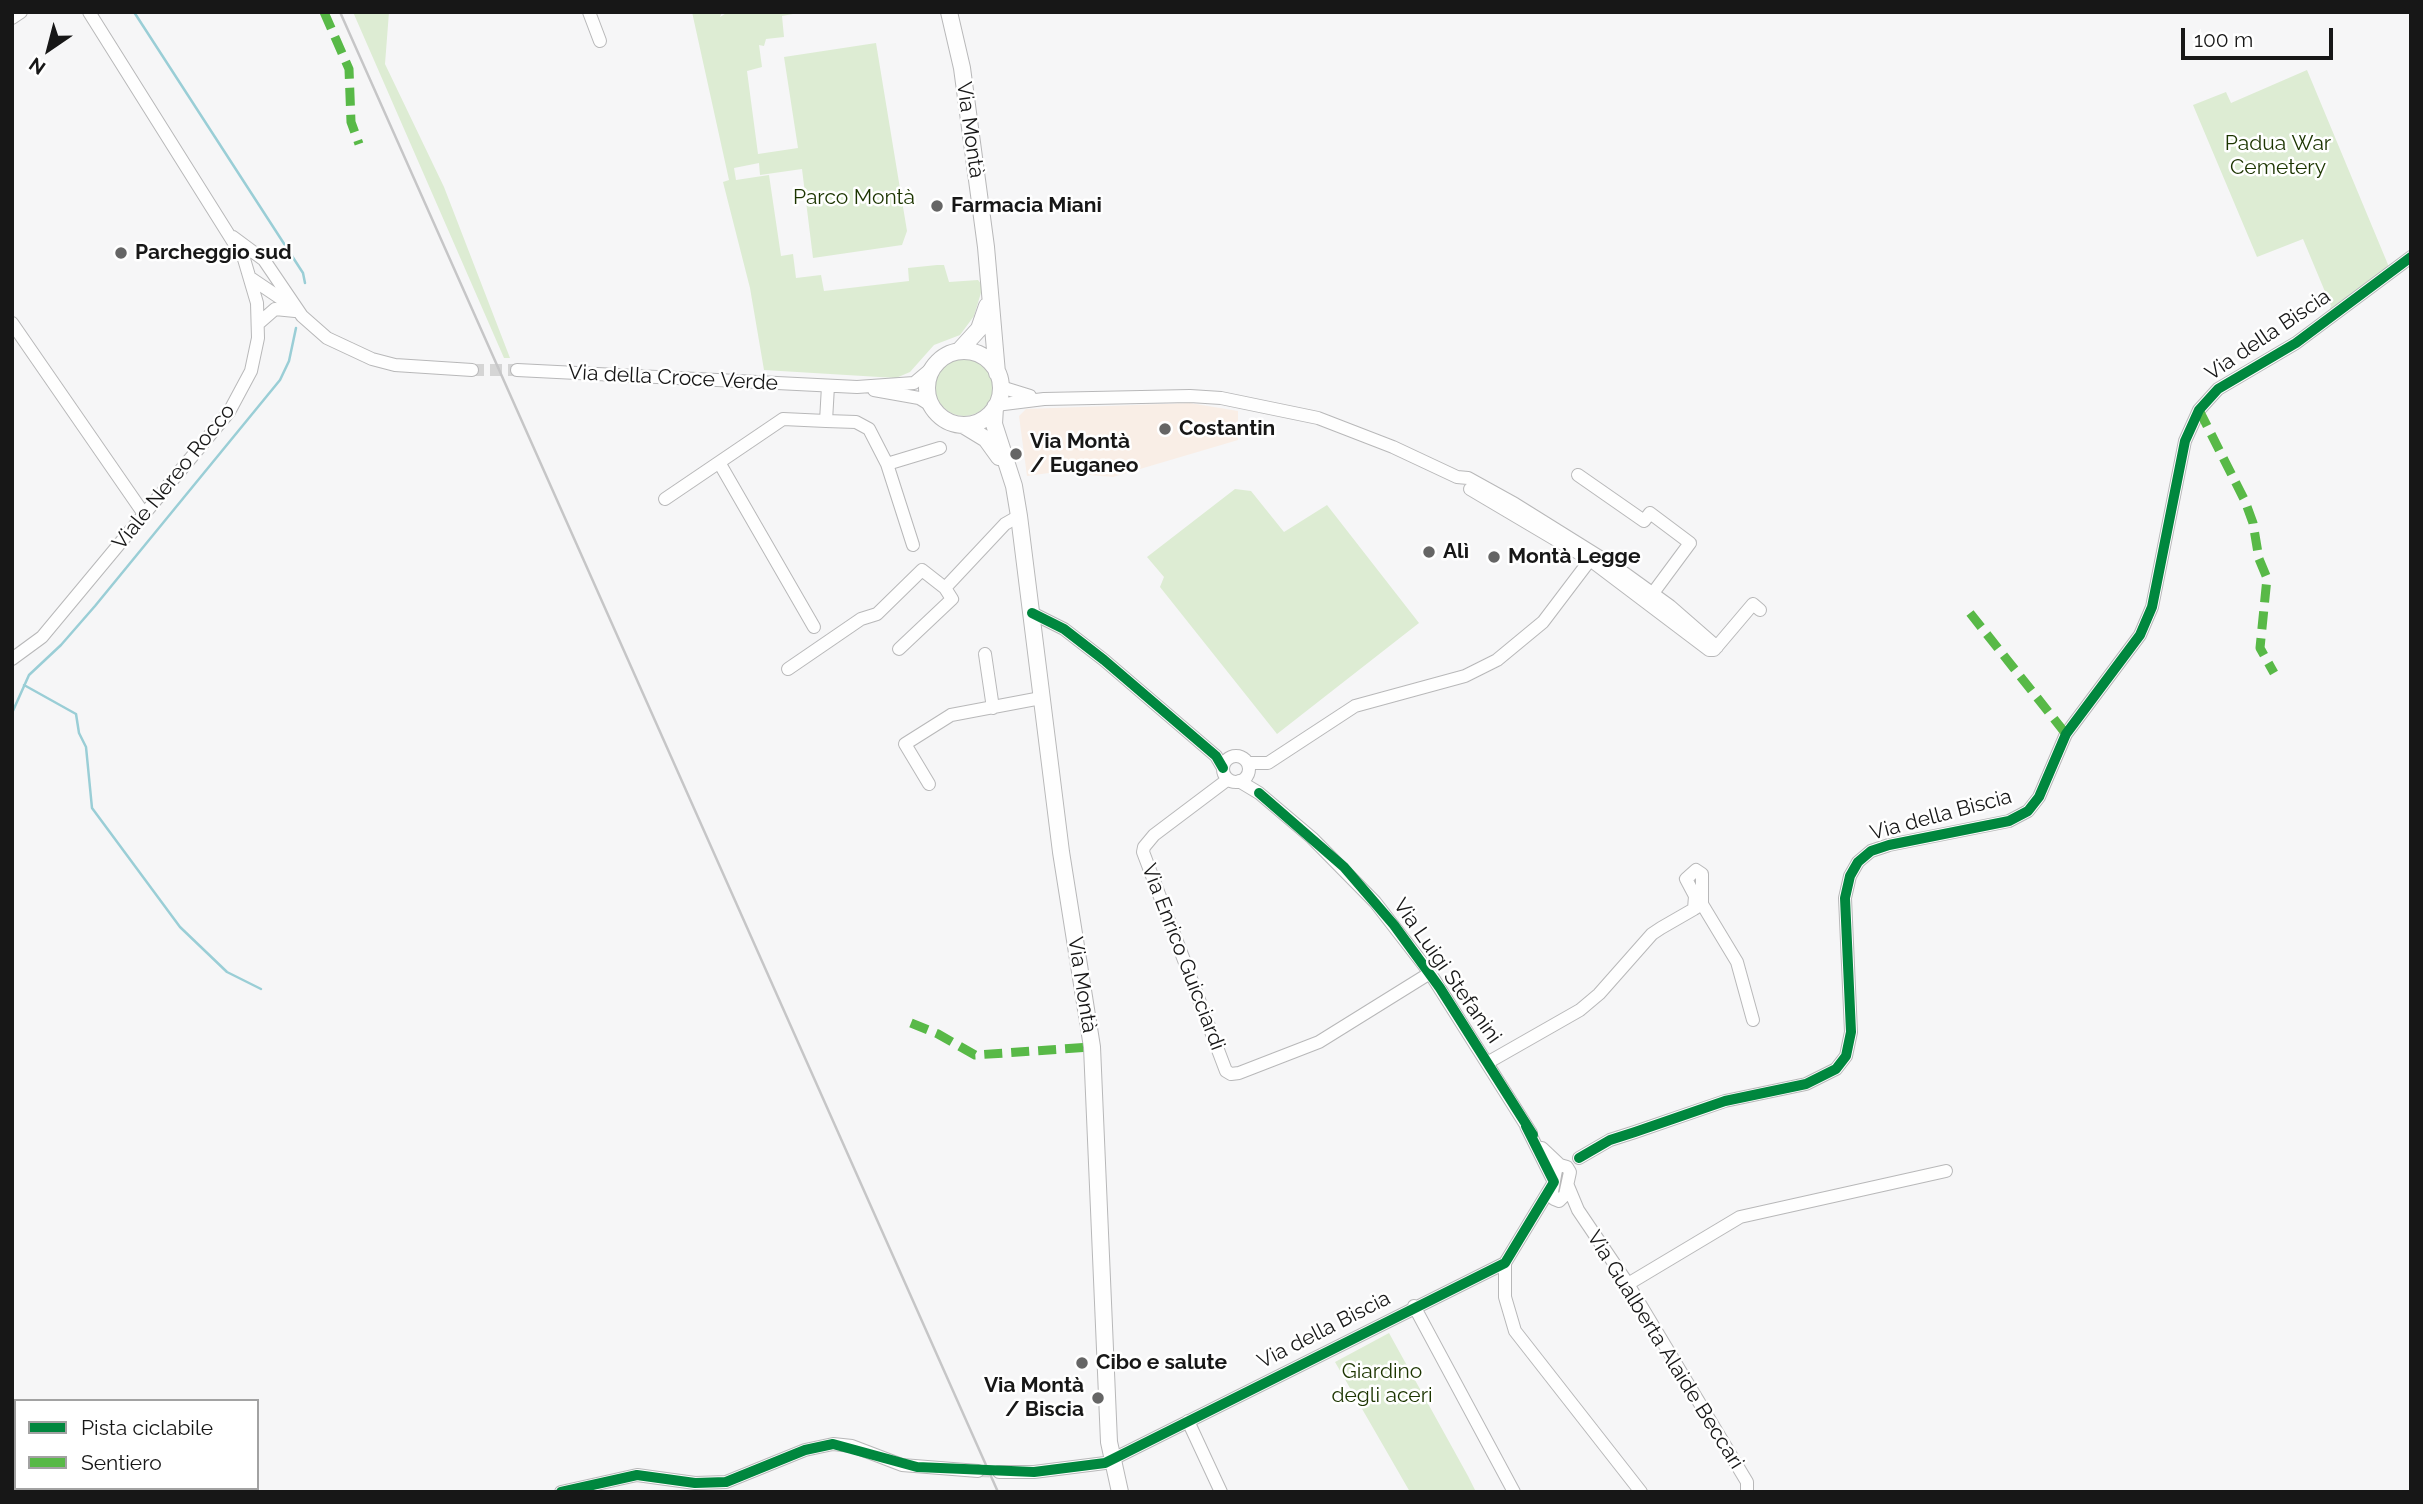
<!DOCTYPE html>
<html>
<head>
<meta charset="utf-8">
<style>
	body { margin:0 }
	#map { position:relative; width:2423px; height:1504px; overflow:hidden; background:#f6f6f7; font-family:Raleway,sans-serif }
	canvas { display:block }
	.frame { position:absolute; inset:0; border:14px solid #171717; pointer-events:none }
	.legend { position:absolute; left:14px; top:1399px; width:245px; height:91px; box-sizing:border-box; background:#fff; border:2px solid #a2a2a2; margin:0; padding:9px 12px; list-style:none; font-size:21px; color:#171717 }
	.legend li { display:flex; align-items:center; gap:14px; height:35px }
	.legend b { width:35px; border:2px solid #a2a2a2 }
	.north { position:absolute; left:14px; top:14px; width:70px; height:70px; -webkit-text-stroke:5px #fff; paint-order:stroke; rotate:215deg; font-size:19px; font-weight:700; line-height:28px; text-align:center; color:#171717 }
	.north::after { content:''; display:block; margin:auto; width:24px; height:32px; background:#171717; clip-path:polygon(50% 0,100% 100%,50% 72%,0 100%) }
	.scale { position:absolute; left:2181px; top:28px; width:152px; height:32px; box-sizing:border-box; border:4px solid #171717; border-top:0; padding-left:9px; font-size:21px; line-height:24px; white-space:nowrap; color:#171717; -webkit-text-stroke:5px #fff; paint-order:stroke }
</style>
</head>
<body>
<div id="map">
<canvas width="2423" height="1504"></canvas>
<div class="frame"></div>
<ul class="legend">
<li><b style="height:9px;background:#00873e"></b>Pista ciclabile</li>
<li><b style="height:9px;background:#58b947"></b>Sentiero</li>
</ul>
<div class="north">N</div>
<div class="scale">100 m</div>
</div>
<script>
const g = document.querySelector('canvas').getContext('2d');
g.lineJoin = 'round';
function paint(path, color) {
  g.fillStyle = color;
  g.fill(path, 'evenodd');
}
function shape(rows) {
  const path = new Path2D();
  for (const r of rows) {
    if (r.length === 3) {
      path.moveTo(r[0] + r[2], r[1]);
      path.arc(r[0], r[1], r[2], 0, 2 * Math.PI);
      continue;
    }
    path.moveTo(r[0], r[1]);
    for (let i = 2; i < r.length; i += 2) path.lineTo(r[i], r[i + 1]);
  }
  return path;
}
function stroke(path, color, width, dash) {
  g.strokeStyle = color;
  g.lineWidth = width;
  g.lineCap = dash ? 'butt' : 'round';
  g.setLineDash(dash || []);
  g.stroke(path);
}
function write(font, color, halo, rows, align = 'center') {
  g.font = font + ' Raleway,sans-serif';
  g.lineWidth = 5;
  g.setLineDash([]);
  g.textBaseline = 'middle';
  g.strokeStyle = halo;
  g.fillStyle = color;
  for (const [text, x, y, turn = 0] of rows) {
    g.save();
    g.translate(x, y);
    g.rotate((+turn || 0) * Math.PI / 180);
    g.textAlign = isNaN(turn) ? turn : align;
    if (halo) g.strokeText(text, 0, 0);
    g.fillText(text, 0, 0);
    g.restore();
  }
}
paint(shape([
	[1190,403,1238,411,1238,440,1113,477,1056,472,1027,476,1019,416,1026,409]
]), '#f9eee6');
paint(shape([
	[353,12,389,12,385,64,444,187,510,358,504,358],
	[692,12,722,12,720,17,728,12,804,12,782,16,784,37,766,39,764,46,759,45,762,67,747,71,758,154,798,148,784,57,876,43,907,231,902,245,813,258,802,169,760,175,759,163,734,168,736,180,769,175,781,256,793,254,796,278,821,275,824,291,909,281,908,268,937,265,944,265,949,282,978,280,983,286,974,316,960,335,934,345,910,372,896,378,764,370,750,288,723,182,729,180],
	[2307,70,2389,267,2329,311,2331,306,2303,239,2257,257,2193,105,2226,92,2231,103],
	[964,387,29],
	[1235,489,1251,491,1284,532,1327,505,1419,623,1277,734,1160,587,1164,577,1147,557],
	[1389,1333,1468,1476,1476,1492,1410,1492,1335,1362]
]), '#ddecd3');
stroke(shape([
	[134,12,303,273,305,283],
	[24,685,76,714,79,733,86,747,92,808,180,927,227,972,261,989],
	[12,713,29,675,61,645,95,606,280,380,289,361,296,328]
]), '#9aced6', 2.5);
stroke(shape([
	[472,370,517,370],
	[978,1471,999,1472]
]), '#d5d5d5', 12, [12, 6]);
const minor = shape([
	[589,12,600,41],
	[12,18,21,12],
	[233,237,264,260,302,316,327,338,372,359,395,365,472,370],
	[252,279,289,304],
	[12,323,144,514],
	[259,323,275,309,295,311],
	[517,370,857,387,914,383,933,367],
	[828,386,826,421,856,422,869,429,887,464,913,545],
	[1001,387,1030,396],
	[874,390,919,398,932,406],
	[996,405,1044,399,1190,396,1221,398,1318,418,1393,447,1457,477,1468,478,1515,504,1616,567,1670,606,1717,647],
	[720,464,814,627],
	[887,464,940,448],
	[1578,475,1644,521,1650,513,1690,543,1653,593],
	[1470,489,1590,560,1709,650,1714,650,1753,604,1760,610],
	[665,499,783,419,826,421],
	[1032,613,1064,629,1104,660,1216,756,1223,768],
	[899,649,952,599,945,588],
	[985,654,993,708],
	[12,659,42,637,229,412,251,371,258,338,257,303,244,259,89,12],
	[788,669,861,619,877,614,922,570,945,588,1005,524,1019,516],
	[1236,769,13],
	[1248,763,1268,763,1355,706,1465,676,1497,660,1543,622,1590,560],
	[1227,780,1154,835,1144,847,1143,852,1226,1071,1231,1074,1239,1073,1319,1042,1430,973],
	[1239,781,1259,793,1312,838,1375,902,1430,973,1531,1133],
	[929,784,905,744,951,715,1041,698],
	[1702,904,1737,962,1753,1020],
	[1487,1063,1580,1010,1599,994,1652,934,1661,928,1694,909,1702,904,1702,874,1696,870,1686,879,1695,896,1694,909],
	[1542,1148,1560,1165],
	[1579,1158,1610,1140,1635,1132,1725,1101,1806,1084,1836,1069,1846,1056,1851,1032,1845,898,1850,876,1858,862,1871,851,1889,845,2009,821,2028,811,2039,797,2066,734,2140,635,2152,607,2185,441,2199,410,2218,389,2296,343,2411,257],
	[1560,1165,1567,1167,1570,1172,1565,1195,1559,1201,1554,1199,1552,1192,1556,1170,1560,1165],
	[1568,1186,1578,1210,1628,1284,1747,1482,1747,1491],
	[1505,1263,1505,1297,1515,1331,1641,1492],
	[1628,1284,1740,1217,1946,1171],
	[1414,1306,1514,1492],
	[1188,1421,1221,1492],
	[999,1472,1034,1472,1105,1463,1505,1263,1554,1182,1526,1126],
	[561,1492,637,1475,695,1483,726,1482,805,1450,833,1444,852,1446,902,1465,978,1471]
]);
const major = shape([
	[949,12,962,68,986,247,997,373],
	[959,351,979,329,987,306],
	[964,388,37],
	[995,407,994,424,1014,486,1019,516,1061,852,1092,1047,1109,1442,1120,1492],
	[963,425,986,439,999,457]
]);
stroke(minor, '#b8b8b9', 14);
stroke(major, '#b8b8b9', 18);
stroke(minor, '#fefefe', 12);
stroke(major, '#fefefe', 16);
stroke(shape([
	[340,12,998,1492]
]), '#c6c6c7', 2.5);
stroke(shape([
	[324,12,349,69,351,122,359,144],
	[2199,410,2245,501,2253,523,2259,559,2267,578,2260,648,2274,673],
	[1970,613,2066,734],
	[911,1023,938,1034,975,1055,1092,1047]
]), '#58b947', 9, [18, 9]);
stroke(shape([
	[1032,613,1064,629,1104,660,1216,756,1223,768],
	[1259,793,1344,867,1394,925,1440,988,1533,1135],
	[1579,1158,1610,1140,1635,1132,1725,1101,1806,1084,1836,1069,1846,1056,1851,1032,1845,898,1850,876,1858,862,1871,851,1889,845,2009,821,2028,811,2039,797,2066,734,2140,635,2152,607,2185,441,2199,410,2218,389,2296,343,2411,257],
	[561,1492,637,1475,695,1483,726,1482,805,1450,833,1444,917,1467,1034,1472,1105,1463,1505,1263,1554,1182,1526,1126]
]), '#00873e', 10);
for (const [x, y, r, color] of [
	[937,206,7,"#656565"],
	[121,253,7,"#656565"],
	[1165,429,7,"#656565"],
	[1016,454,7,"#656565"],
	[1429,552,7,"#656565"],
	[1494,557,7,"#656565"],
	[1082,1363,7,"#656565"],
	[1098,1398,7,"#656565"]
]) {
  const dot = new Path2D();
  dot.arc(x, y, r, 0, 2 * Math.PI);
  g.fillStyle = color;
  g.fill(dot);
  stroke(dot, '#fff', 2.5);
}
write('21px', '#171717', '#fff', [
	["Via Montà",970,130,82],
	["Via della Biscia",2268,335,-34],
	["Via della Croce Verde",673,378,3],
	["Viale Nereo Rocco",174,477,-51],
	["Via della Biscia",1941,815,-15],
	["Via Enrico Guicciardi",1183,957,69],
	["Via Luigi Stefanini",1447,971,55],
	["Via Montà",1082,985,81],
	["Via della Biscia",1324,1330,-27],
	["Via Gualberta Alaide Beccari",1665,1350,58]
]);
write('21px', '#1c3500', '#fff', [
	["Padua War",2278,144],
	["Cemetery",2278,168],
	["Parco Montà",854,198],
	["Giardino",1382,1372],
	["degli aceri",1382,1396]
]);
write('bold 21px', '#171717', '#fff', [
	["Farmacia Miani",951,206],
	["Parcheggio sud",135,253],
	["Costantin",1179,429],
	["Via Montà",1030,442],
	["/ Euganeo",1030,466],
	["Alì",1443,552],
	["Montà Legge",1508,557],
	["Cibo e salute",1096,1363],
	["Via Montà",1084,1386,"right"],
	["/ Biscia",1084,1410,"right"]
], 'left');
</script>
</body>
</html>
